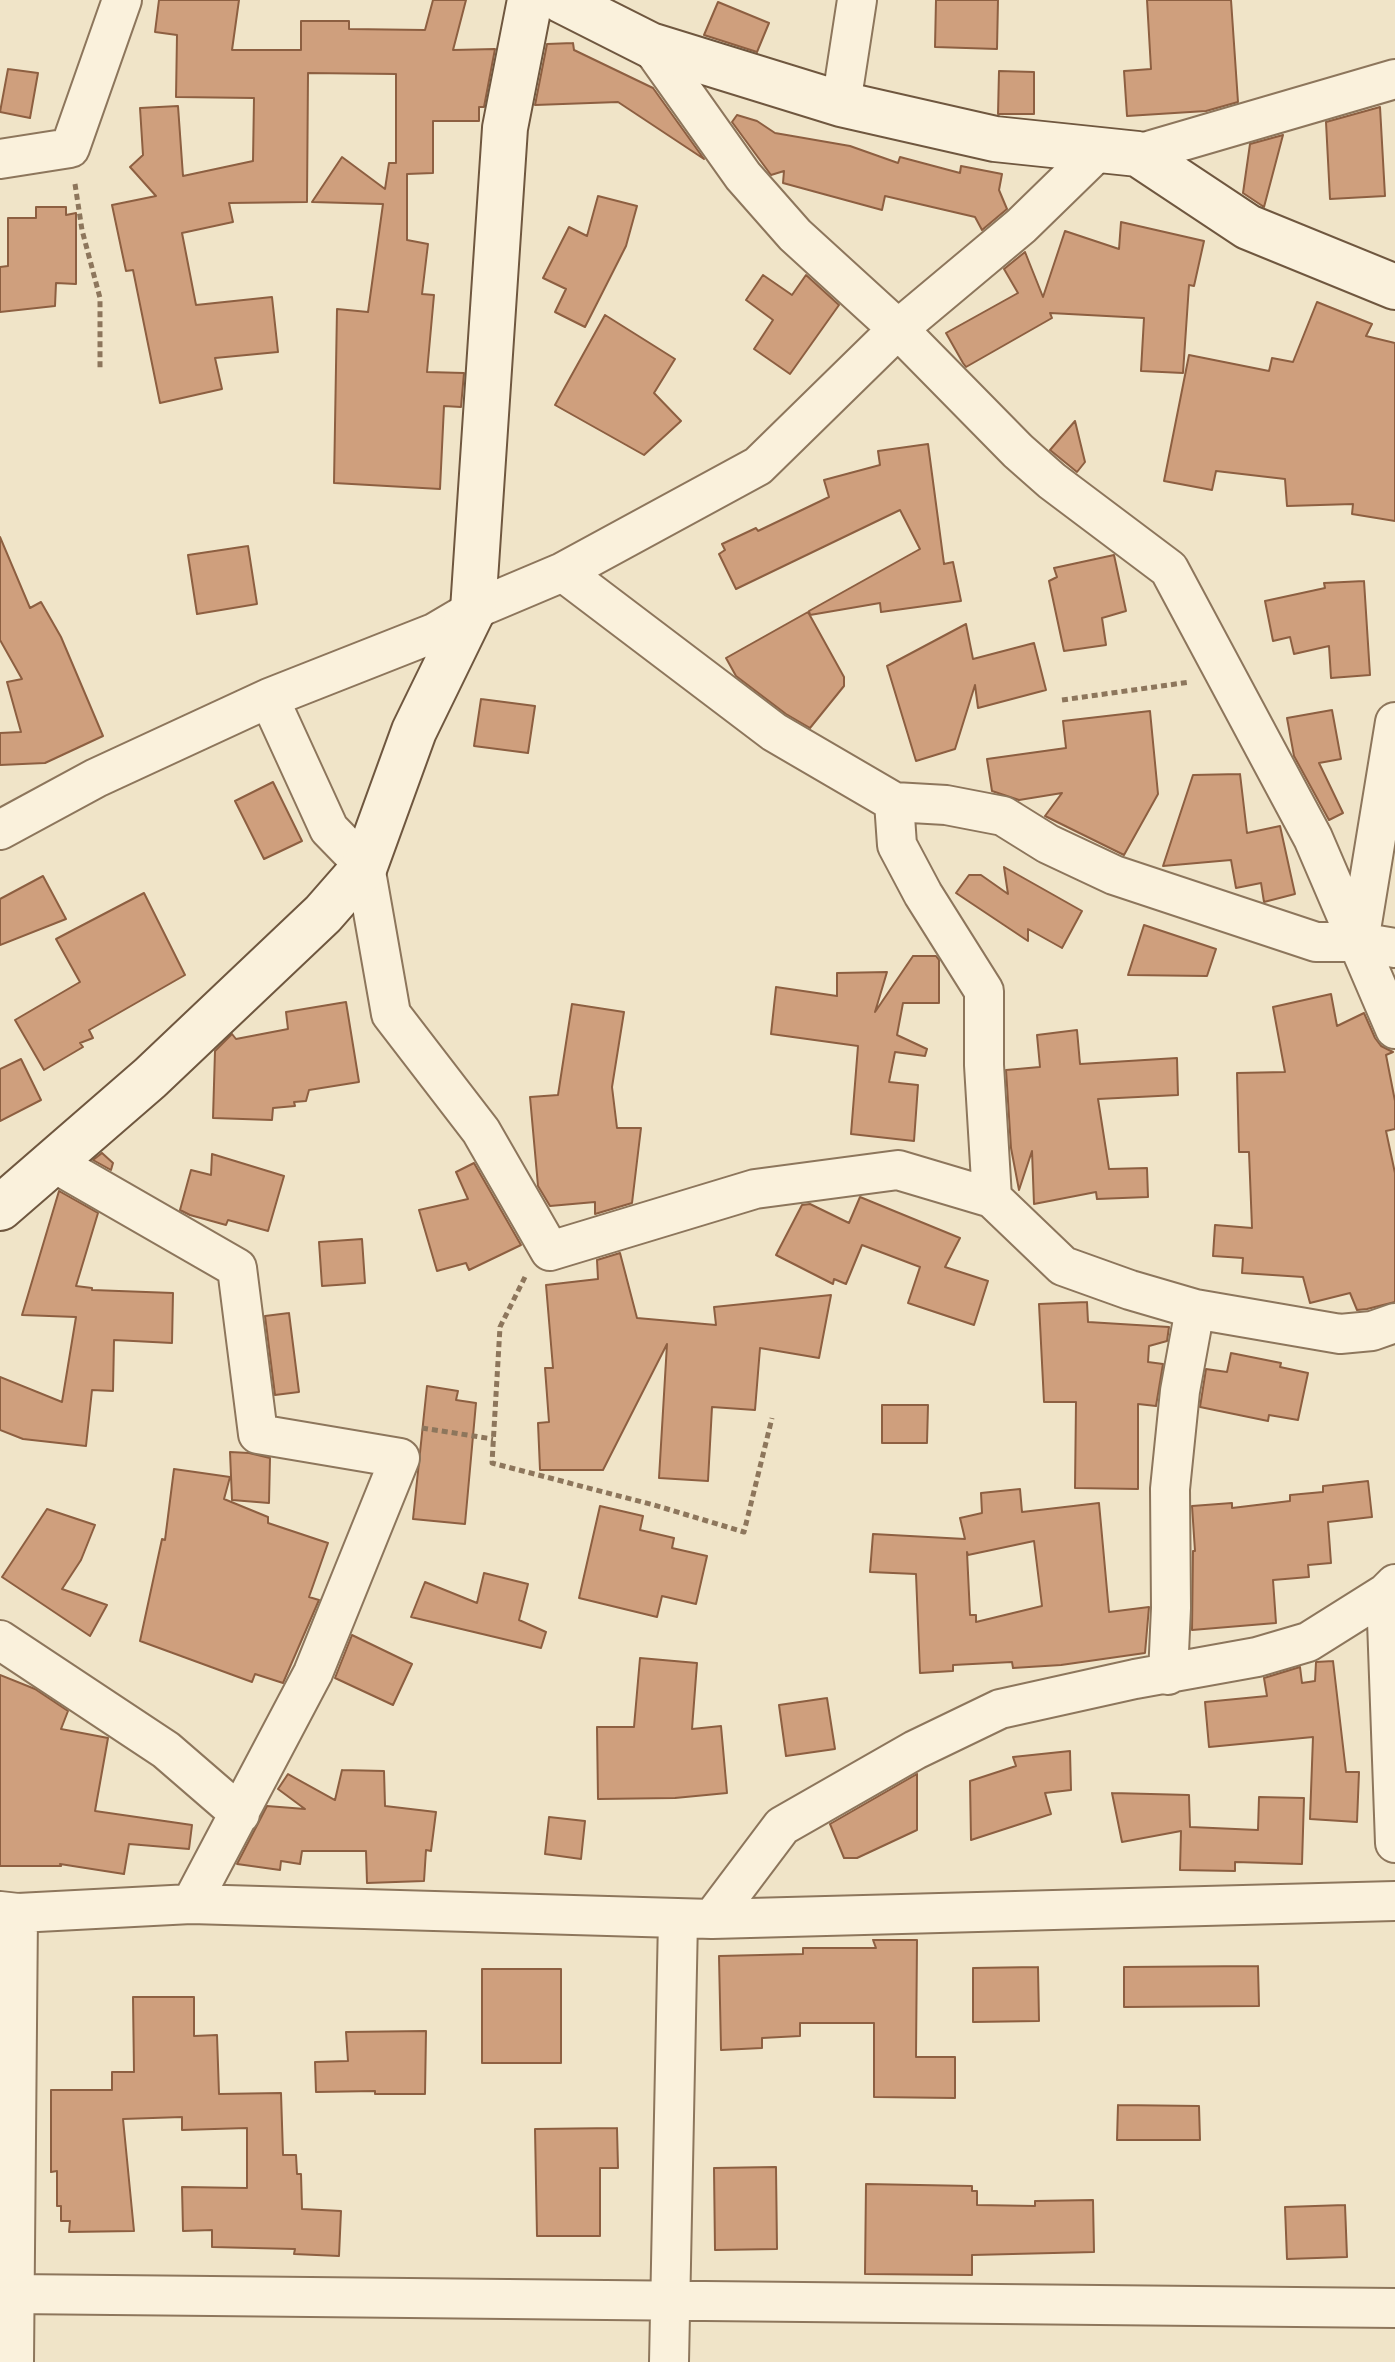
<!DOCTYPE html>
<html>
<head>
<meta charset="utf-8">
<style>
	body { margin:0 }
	canvas { display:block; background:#f0e4c8 }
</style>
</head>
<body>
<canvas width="1395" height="2362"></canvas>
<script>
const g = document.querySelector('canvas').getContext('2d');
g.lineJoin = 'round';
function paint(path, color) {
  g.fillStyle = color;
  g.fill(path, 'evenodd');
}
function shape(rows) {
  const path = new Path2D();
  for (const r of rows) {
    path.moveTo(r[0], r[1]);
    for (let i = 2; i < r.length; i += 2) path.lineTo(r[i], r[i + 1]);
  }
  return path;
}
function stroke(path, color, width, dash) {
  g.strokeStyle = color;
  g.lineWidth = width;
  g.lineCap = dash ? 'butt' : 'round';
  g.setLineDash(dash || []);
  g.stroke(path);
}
const building = shape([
	[159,0,239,0,232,50,301,50,301,21,349,21,349,29,425,30,433,0,466,0,453,50,495,49,484,107,479,107,479,121,433,121,433,173,407,174,407,240,428,244,422,294,434,295,427,372,464,373,461,407,444,406,440,489,334,483,337,309,368,312,383,204,312,202,342,157,385,189,389,163,396,163,396,74,308,73,307,202,229,203,233,222,182,233,196,305,272,297,278,352,215,358,222,389,160,403,133,270,126,271,112,205,156,196,130,167,143,155,140,108,178,106,183,176,253,161,254,98,176,97,177,35,155,32,159,0],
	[936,0,998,0,997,49,935,47,936,0],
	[1147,0,1231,0,1238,102,1206,111,1127,116,1124,71,1151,69,1147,0],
	[718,2,769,23,757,52,704,35,718,2],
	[573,43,574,50,653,88,704,159,618,102,535,105,547,44,573,43],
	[8,69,38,73,30,118,0,112,8,69],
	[999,71,1034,72,1034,114,998,114,999,71],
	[1380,107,1385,196,1330,199,1326,122,1380,107],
	[737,115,757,121,775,133,850,146,898,163,900,157,960,173,961,166,1002,174,999,190,1007,209,982,230,975,217,885,196,882,210,783,183,784,171,771,175,732,122,737,115],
	[1283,135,1264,207,1243,193,1250,144,1283,135],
	[598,196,637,206,626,246,585,327,555,312,566,289,543,278,569,227,587,236,598,196],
	[36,207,66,207,66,215,76,213,76,284,56,283,55,306,0,312,0,267,8,266,8,218,36,218,36,207],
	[1121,222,1204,241,1194,286,1189,285,1183,373,1141,371,1144,318,1050,313,1052,318,966,367,963,363,946,333,1018,293,1004,269,1025,252,1043,297,1065,231,1119,249,1121,222],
	[763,275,792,295,806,275,839,305,790,374,754,349,773,320,746,300,763,275],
	[1317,302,1372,324,1366,336,1395,343,1395,521,1352,514,1353,504,1287,506,1285,479,1216,471,1212,490,1164,481,1189,355,1269,371,1272,358,1293,362,1317,302],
	[605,315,675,359,654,393,681,421,644,455,555,405,605,315],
	[1075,421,1085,462,1077,472,1050,450,1075,421],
	[928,444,944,564,953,562,961,601,881,612,880,603,810,615,809,611,920,549,900,510,736,589,719,554,725,550,722,544,756,528,758,531,829,497,824,480,880,465,878,451,928,444],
	[0,537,30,608,41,602,61,637,103,736,45,763,0,765,0,733,21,732,7,682,22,679,0,640,0,537],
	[248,546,257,604,197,614,188,555,248,546],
	[1114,555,1126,611,1102,618,1106,645,1064,651,1049,581,1057,577,1054,568,1114,555],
	[1364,581,1370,675,1331,678,1329,646,1294,654,1290,637,1273,641,1265,601,1325,588,1324,583,1364,581],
	[808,612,844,677,844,686,810,728,786,714,736,676,726,658,808,612],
	[966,624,973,659,1034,643,1046,690,978,708,975,685,955,749,916,761,887,666,966,624],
	[481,699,535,706,528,753,474,746,481,699],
	[1332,710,1341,759,1319,763,1343,813,1329,820,1294,756,1287,718,1332,710],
	[1150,711,1158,794,1124,855,1045,816,1062,793,1019,800,992,791,987,759,1066,748,1063,721,1150,711],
	[1240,774,1247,833,1280,826,1295,894,1264,902,1261,883,1236,888,1231,860,1163,866,1193,775,1240,774],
	[273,782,302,841,264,859,235,801,273,782],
	[1004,867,1082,911,1062,948,1028,929,1028,941,956,893,969,875,981,875,1008,894,1004,867],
	[43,876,66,919,0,945,0,899,43,876],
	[144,893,185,975,89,1030,93,1038,80,1043,83,1047,44,1070,15,1020,80,982,56,939,144,893],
	[1144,925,1216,949,1207,976,1128,975,1144,925],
	[913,956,936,956,939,960,939,1003,903,1003,897,1035,927,1049,925,1056,895,1052,889,1082,918,1085,914,1141,851,1134,858,1046,771,1034,776,987,837,996,837,973,887,972,875,1012,913,956],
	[1331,994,1337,1026,1364,1013,1375,1038,1381,1046,1393,1052,1386,1055,1395,1101,1395,1129,1386,1131,1395,1173,1395,1302,1367,1309,1357,1310,1350,1293,1310,1303,1303,1277,1242,1273,1243,1258,1213,1256,1215,1225,1252,1228,1249,1152,1239,1152,1237,1073,1285,1072,1273,1007,1331,994],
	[346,1002,359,1082,309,1090,306,1101,294,1102,295,1106,273,1108,272,1120,213,1118,215,1051,232,1034,236,1039,288,1029,286,1012,346,1002],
	[572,1004,624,1012,612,1087,617,1128,641,1128,632,1203,595,1214,595,1202,550,1206,538,1186,530,1097,558,1095,572,1004],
	[1077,1030,1080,1064,1177,1058,1178,1095,1098,1099,1109,1169,1147,1168,1148,1197,1097,1199,1096,1192,1034,1204,1032,1151,1019,1190,1011,1148,1006,1070,1040,1067,1037,1035,1077,1030],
	[21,1059,41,1100,0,1121,0,1069,21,1059],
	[102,1153,113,1163,111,1170,93,1160,102,1153],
	[212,1154,284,1176,268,1231,228,1220,226,1225,190,1215,180,1210,191,1170,211,1175,212,1154],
	[474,1163,521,1245,469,1270,466,1263,437,1271,419,1210,468,1199,456,1172,474,1163],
	[59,1191,98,1213,76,1286,92,1288,92,1290,173,1293,172,1343,114,1340,113,1391,92,1390,86,1446,23,1439,0,1430,0,1377,62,1402,76,1317,22,1315,59,1191],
	[860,1197,960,1238,945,1267,988,1281,974,1325,908,1303,920,1267,862,1245,846,1284,834,1279,833,1284,776,1255,802,1205,810,1204,849,1223,860,1197],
	[362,1239,365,1283,322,1286,319,1242,362,1239],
	[620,1253,637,1318,716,1325,714,1307,831,1295,819,1358,760,1348,755,1410,712,1407,708,1481,659,1478,667,1344,603,1470,540,1470,538,1423,549,1422,545,1368,553,1368,546,1285,598,1279,597,1260,620,1253],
	[1087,1302,1088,1322,1169,1327,1167,1341,1149,1346,1148,1362,1163,1364,1156,1406,1138,1404,1138,1489,1075,1488,1076,1402,1044,1402,1039,1304,1087,1302],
	[289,1313,299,1392,275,1395,265,1316,289,1313],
	[1231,1353,1281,1363,1280,1367,1308,1373,1298,1420,1269,1415,1268,1421,1200,1407,1206,1369,1227,1372,1231,1353],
	[427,1386,458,1391,456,1400,476,1403,465,1524,413,1519,427,1386],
	[882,1405,928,1405,927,1443,882,1443,882,1405],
	[230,1452,249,1453,270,1458,269,1503,232,1500,230,1452],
	[174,1469,230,1477,224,1499,268,1517,268,1523,328,1543,309,1597,319,1600,283,1683,255,1674,252,1682,140,1641,162,1539,165,1540,174,1469],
	[1368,1481,1372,1517,1328,1522,1331,1563,1308,1565,1309,1577,1273,1580,1276,1623,1192,1630,1193,1551,1195,1551,1192,1506,1232,1503,1232,1508,1290,1501,1290,1495,1323,1492,1323,1486,1368,1481],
	[1020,1489,1022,1512,1099,1503,1109,1612,1149,1607,1145,1653,1061,1665,1013,1668,1012,1662,953,1665,953,1671,920,1673,916,1574,870,1572,873,1534,965,1539,960,1518,982,1513,981,1493,1020,1489],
	[1034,1541,1042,1606,976,1622,976,1615,970,1615,967,1552,968,1555,1034,1541],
	[600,1506,643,1516,640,1530,674,1538,672,1548,707,1556,696,1604,662,1596,657,1617,579,1598,600,1506],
	[47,1509,95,1525,81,1560,62,1589,107,1605,90,1636,2,1577,47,1509],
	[484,1573,528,1584,519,1620,546,1632,541,1648,411,1617,425,1582,477,1603,484,1573],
	[352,1635,412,1664,393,1705,335,1678,352,1635],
	[640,1658,697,1663,692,1729,721,1726,727,1793,675,1798,598,1799,597,1727,634,1727,640,1658],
	[1333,1661,1346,1772,1359,1772,1357,1822,1310,1819,1313,1737,1209,1747,1205,1702,1267,1696,1264,1678,1300,1667,1302,1683,1315,1681,1316,1662,1333,1661],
	[0,1675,35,1689,68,1711,61,1729,108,1738,95,1811,192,1825,189,1849,129,1844,124,1874,60,1864,61,1866,0,1866,0,1675],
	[827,1698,835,1749,786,1756,779,1705,827,1698],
	[1070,1751,1071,1790,1045,1793,1051,1814,971,1840,970,1781,1016,1766,1013,1757,1070,1751],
	[342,1770,384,1771,385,1806,436,1812,431,1851,426,1850,424,1881,367,1883,366,1851,302,1851,300,1864,281,1861,280,1870,237,1864,267,1806,305,1809,278,1789,288,1774,335,1800,342,1770],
	[917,1774,917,1830,857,1858,844,1858,830,1824,917,1774],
	[1112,1793,1189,1795,1190,1827,1258,1830,1259,1797,1304,1798,1302,1864,1235,1862,1235,1871,1180,1870,1181,1831,1122,1842,1112,1793],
	[549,1817,585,1821,581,1859,545,1854,549,1817],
	[873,1940,917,1940,916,2057,955,2057,955,2098,874,2097,874,2023,800,2023,800,2036,762,2038,762,2048,721,2050,719,1956,803,1954,803,1948,876,1948,873,1940],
	[1258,1966,1259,2006,1124,2007,1124,1967,1258,1966],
	[1038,1967,1039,2021,973,2022,973,1968,1038,1967],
	[482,1969,561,1969,561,2063,482,2063,482,1969],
	[133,1997,194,1997,194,2036,217,2035,219,2094,281,2093,283,2155,296,2155,297,2174,301,2174,302,2209,341,2211,339,2256,294,2254,295,2249,212,2247,212,2230,183,2231,182,2187,247,2188,247,2128,182,2130,182,2117,123,2119,134,2231,69,2232,70,2221,61,2221,61,2206,57,2206,57,2171,51,2172,51,2090,112,2090,112,2072,134,2072,133,1997],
	[426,2031,425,2094,375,2094,375,2091,316,2092,315,2062,348,2061,346,2032,426,2031],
	[1118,2105,1199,2106,1200,2140,1117,2140,1118,2105],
	[617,2128,618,2168,600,2168,600,2236,537,2236,535,2129,617,2128],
	[776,2167,777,2249,715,2250,714,2168,776,2167],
	[866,2184,972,2186,972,2191,977,2191,977,2205,1035,2206,1035,2201,1093,2200,1094,2252,972,2255,972,2275,865,2274,866,2184],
	[1345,2205,1347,2257,1287,2259,1285,2207,1345,2205]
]);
paint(building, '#cf9f7d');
stroke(building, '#8d5f41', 2);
const street = shape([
	[650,45,743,176,795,235,898,329,1018,451,1052,481,1169,569,1313,838,1395,1029],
	[841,104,857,0],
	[1138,154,1395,79],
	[0,159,70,148,122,0],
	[563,572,774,732,894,802,897,845,923,894,984,991,984,1065,992,1198],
	[269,698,329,829,365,866,391,1014,481,1131,550,1251,755,1189,898,1170,992,1198,1063,1266,1130,1290,1195,1309,1340,1334,1372,1331,1395,1323],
	[894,802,946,805,1003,816,1048,844,1114,875,1316,942,1359,942,1395,948],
	[0,830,96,778,269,698,434,633,473,610,563,572,758,466,898,329,1021,226,1098,151],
	[1359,942,1395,722],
	[51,1161,237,1268,258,1434,400,1458,313,1673,191,1904],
	[1386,1593,1395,1843],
	[0,1640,166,1750,240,1814],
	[1168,1675,1171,1608,1170,1489,1180,1391,1195,1309],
	[0,1911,18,1913,191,1904,712,1919,1395,1901],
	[712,1919,782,1826,915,1750,1000,1709,1135,1679,1257,1657,1308,1642,1386,1593,1395,1584],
	[14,2294,1395,2308],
	[14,2362,18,1913],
	[669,2362,678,1919]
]);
const secondary = shape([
	[561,0,650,45,841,104,995,139,1138,154,1248,227,1395,287],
	[0,1208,150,1078,323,914,365,866,414,731,473,610,505,128,530,0]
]);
stroke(street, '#8d765c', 42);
stroke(secondary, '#6f573f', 48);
stroke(shape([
	[75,184,82,230,100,298,100,368],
	[1062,700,1190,682],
	[525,1277,500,1327,492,1463,654,1505,744,1532,772,1418],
	[422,1428,493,1439]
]), '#8d765c', 5, [6, 4]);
stroke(street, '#faf1dc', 38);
stroke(secondary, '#faf1dc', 44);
</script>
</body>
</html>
